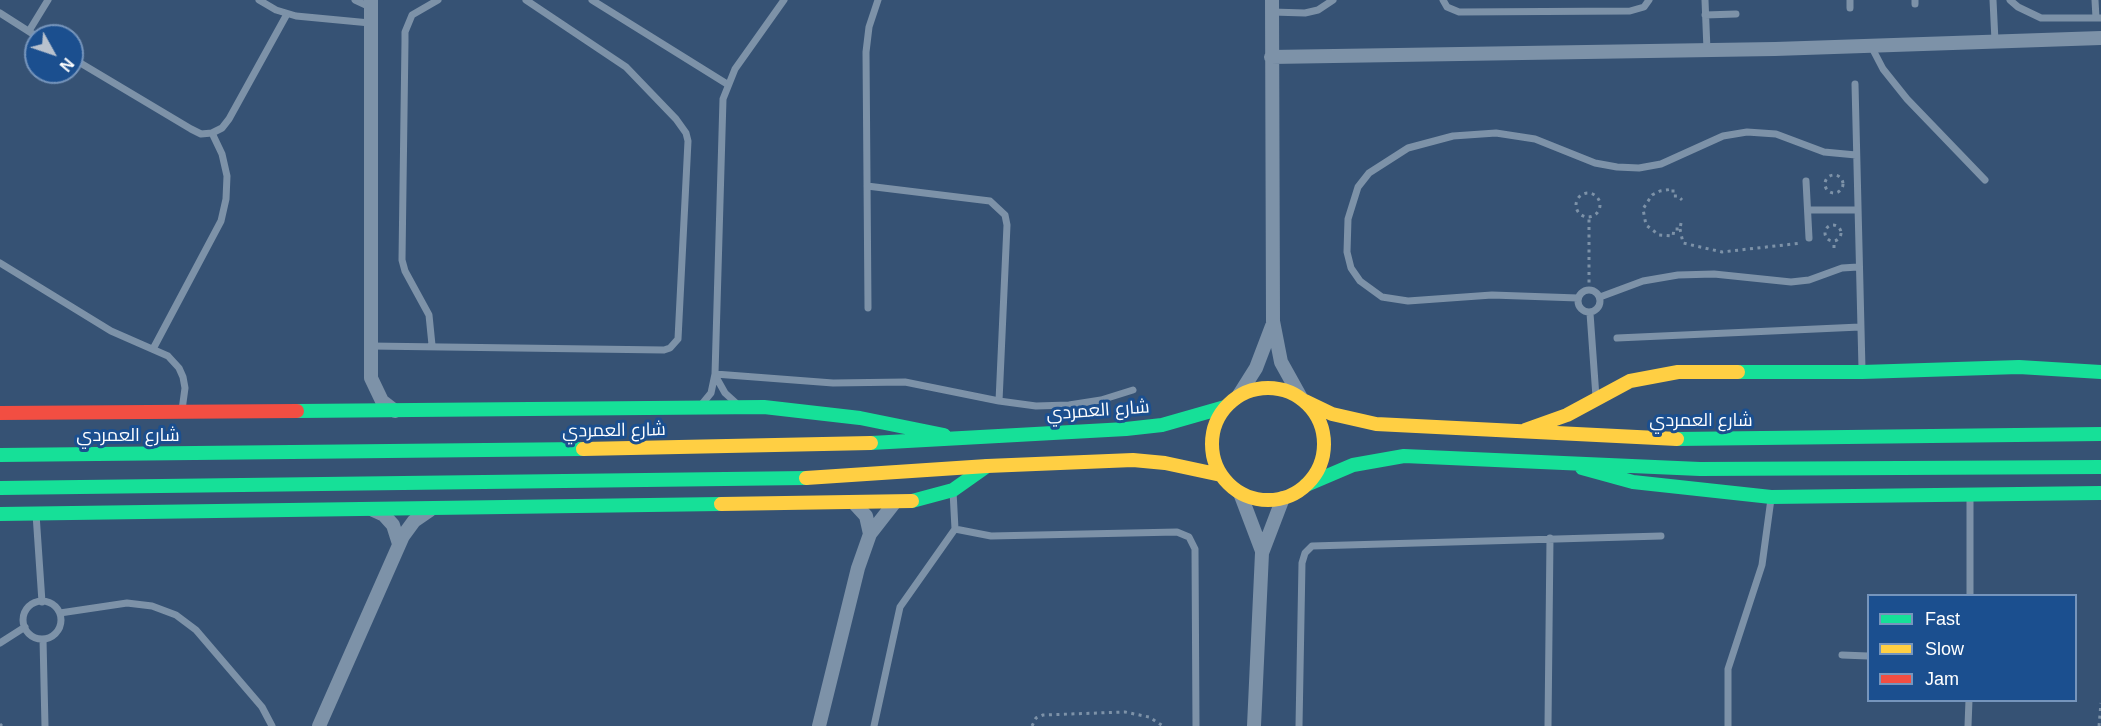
<!DOCTYPE html>
<html>
<head>
<meta charset="utf-8">
<style>
	body { margin:0 }
	#map { position:relative; width:2101px; height:726px; overflow:hidden; background:#365274; font-family:Helvetica,sans-serif }
	canvas { display:block }
	.legend { position:absolute; left:1867px; top:594px; width:210px; height:108px; box-sizing:border-box; background:#1b4f8f; border:2px solid #7695bc; margin:0; padding:8px 10px; list-style:none; font-size:18px; color:#fff }
	.legend li { display:flex; align-items:center; gap:12px; height:30px }
	.legend b { width:30px; border:2px solid #7695bc }
	.north { position:absolute; left:24px; top:24px; width:60px; height:60px; box-sizing:border-box; background:#1b4f8f; border:2px solid #7695bc; border-radius:50%; rotate:130deg; font-size:16px; font-weight:700; line-height:24px; text-align:center; color:#fff }
	.north::after { content:''; display:block; margin:auto; width:21px; height:27px; background:#b9c2ce; clip-path:polygon(50% 0,100% 100%,50% 72%,0 100%) }
</style>
</head>
<body>
<div id="map">
<canvas width="2101" height="726"></canvas>
<ul class="legend">
<li><b style="height:8px;background:#16e098"></b>Fast</li>
<li><b style="height:8px;background:#ffcf43"></b>Slow</li>
<li><b style="height:8px;background:#f24e42"></b>Jam</li>
</ul>
<div class="north">N</div>
</div>
<script>
const g = document.querySelector('canvas').getContext('2d');
g.lineJoin = 'round';
function shape(rows) {
  const path = new Path2D();
  for (const r of rows) {
    if (r.length === 3) {
      path.moveTo(r[0] + r[2], r[1]);
      path.arc(r[0], r[1], r[2], 0, 2 * Math.PI);
      continue;
    }
    path.moveTo(r[0], r[1]);
    for (let i = 2; i < r.length; i += 2) path.lineTo(r[i], r[i + 1]);
  }
  return path;
}
function stroke(path, color, width, dash) {
  g.strokeStyle = color;
  g.lineWidth = width;
  g.lineCap = dash ? 'butt' : 'round';
  g.setLineDash(dash || []);
  g.stroke(path);
}
function write(font, color, halo, rows, align = 'center') {
  g.font = font + ' Helvetica,Cairo,sans-serif';
  g.lineWidth = 6;
  g.setLineDash([]);
  g.textBaseline = 'middle';
  g.strokeStyle = halo;
  g.fillStyle = color;
  for (const [text, x, y, turn = 0] of rows) {
    g.save();
    g.translate(x, y);
    g.rotate((+turn || 0) * Math.PI / 180);
    g.textAlign = isNaN(turn) ? turn : align;
    if (halo) g.strokeText(text, 0, 0);
    g.fillText(text, 0, 0);
    g.restore();
  }
}
stroke(shape([
	[1834,184,9],
	[1588,205,12],
	[1681,223,1680,229,1674,229,1673,236,1659,235,1646,225,1643,209,1652,195,1660,191,1673,189,1673,196,1678,196,1682,200],
	[1833,233,8],
	[1680,229,1683,243,1722,252,1802,243],
	[1834,248,1834,242],
	[1589,290,1589,217],
	[0,724,2,726],
	[1032,726,1036,718,1043,715,1125,712,1149,717,1163,726],
	[2099,726,2101,703]
]), '#7d92a8', 3, [3, 4.5]);
stroke(shape([
	[259,0,276,10,296,16,370,23],
	[355,0,370,7],
	[592,0,727,84],
	[1443,0,1447,7,1459,12,1630,11,1644,7,1649,0],
	[1705,0,1707,50],
	[1850,0,1850,8],
	[1915,0,1915,4],
	[1993,0,1995,41],
	[2010,0,2018,7,2041,18,2101,18],
	[2095,0,2096,18],
	[1272,12,1305,13,1318,10,1333,0],
	[0,13,36,36],
	[1705,15,1736,14],
	[29,31,48,0],
	[1871,46,1883,69,1907,99,1985,180],
	[72,58,191,129,201,134,212,133,222,128,229,119,287,14],
	[1855,84,1862,369],
	[1806,181,1809,238],
	[867,186,990,201,1005,215,1007,225,999,401],
	[1808,210,1856,210],
	[0,263,111,331,168,356,179,368,183,377,185,388,182,410],
	[1589,301,11],
	[1600,297,1643,281,1678,275,1714,274,1791,282,1809,280,1842,268,1858,267],
	[1578,298,1492,295,1408,301,1382,297,1360,281,1351,268,1347,252,1348,219,1358,187,1369,173,1408,148,1453,136,1496,133,1535,139,1595,163,1617,167,1639,168,1661,164,1723,136,1747,132,1776,134,1824,152,1856,155],
	[868,308,866,52,869,27,878,0],
	[1590,313,1596,397],
	[1617,338,1860,327],
	[432,345,429,315,405,271,402,260,405,41,405,32,412,15,438,0],
	[370,346,664,350,670,348,678,339,688,141,686,133,676,119,626,67,526,0],
	[153,349,221,221,226,199,227,176,222,154,212,133],
	[715,374,833,383,905,382,999,401,1036,406,1069,405,1101,400,1133,390],
	[716,377,725,393,736,403],
	[702,404,711,393,715,374,723,99,735,69,784,0],
	[36,514,42,602],
	[955,529,991,536,1177,532,1189,537,1195,549,1196,726],
	[1970,596,1970,497],
	[42,620,19],
	[60,613,127,603,152,606,176,615,196,630,262,707,272,726],
	[43,639,45,726],
	[0,643,25,627],
	[1842,655,1868,656],
	[874,726,900,607,955,529,953,491],
	[1299,726,1302,563,1305,553,1312,546,1661,536],
	[1548,726,1550,538],
	[1728,726,1728,669,1762,565,1771,499],
	[1968,726,1969,700]
]), '#7d92a8', 7);
stroke(shape([
	[371,0,371,378,382,401,395,411],
	[1272,0,1273,321,1281,362,1301,398],
	[1271,57,1775,49,2101,38],
	[1239,395,1256,368,1272,326],
	[1240,493,1262,551],
	[854,503,866,516,870,534],
	[373,510,384,515,393,525,399,544],
	[319,726,403,536,414,521,430,510],
	[819,726,858,568,870,534,895,502],
	[1254,726,1262,553,1283,498]
]), '#7d92a8', 14);
stroke(shape([
	[1738,372,1862,372,2019,367,2101,372],
	[297,411,764,407,860,418,944,435],
	[1677,439,2101,434],
	[871,443,1126,429,1162,425,1225,407],
	[0,455,583,449],
	[1582,468,1633,482,1771,497,2101,493],
	[1306,485,1353,465,1404,456,1700,469,2101,467],
	[0,488,806,478],
	[912,501,953,490,987,466],
	[0,514,721,504]
]), '#16e098', 14);
stroke(shape([
	[1268,444,56],
	[1305,401,1332,414,1376,424,1677,439],
	[1525,430,1567,415,1630,381,1678,372,1738,372],
	[583,449,871,443],
	[806,478,987,466,1133,460,1165,463,1221,475],
	[721,504,912,501]
]), '#ffcf43', 14);
stroke(shape([
	[0,413,297,411]
]), '#f24e42', 14);
write('18px', '#fff', '#1b4f8f', [
	["شارع العمردي",1098,411,-4],
	["شارع العمردي",1701,421],
	["شارع العمردي",614,431,-1],
	["شارع العمردي",128,436]
]);
</script>
</body>
</html>
